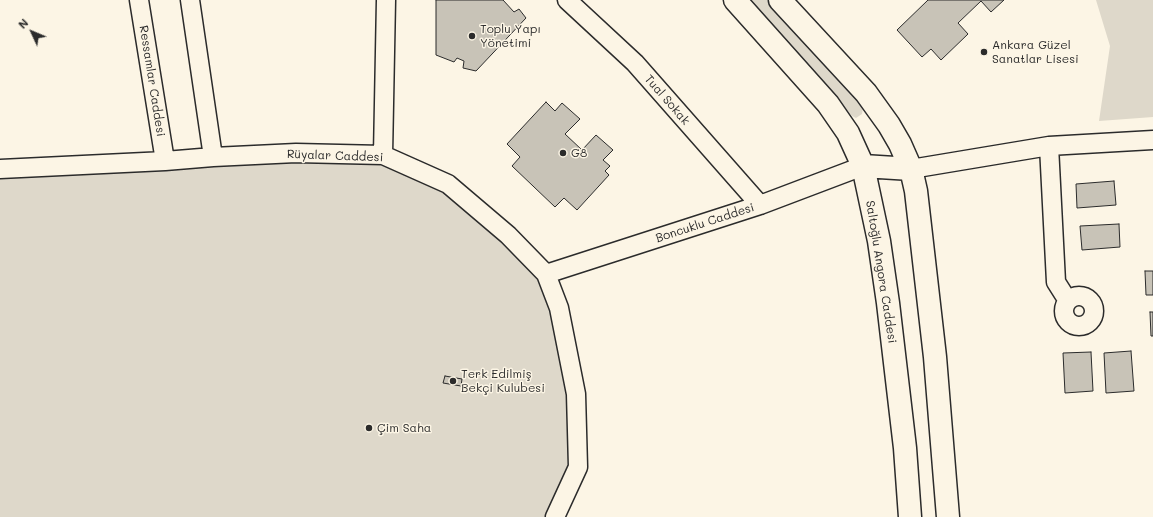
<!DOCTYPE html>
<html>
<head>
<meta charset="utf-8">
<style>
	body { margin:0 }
	#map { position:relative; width:1153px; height:517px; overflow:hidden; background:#fcf5e5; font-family:Mali,sans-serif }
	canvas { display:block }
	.north { position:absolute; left:12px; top:12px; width:40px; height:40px; -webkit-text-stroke:3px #fcf5e5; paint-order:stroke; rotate:314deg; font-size:11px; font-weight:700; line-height:16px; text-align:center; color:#2b2b2b }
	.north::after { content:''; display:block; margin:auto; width:14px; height:18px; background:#2b2b2b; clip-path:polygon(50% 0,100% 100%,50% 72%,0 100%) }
</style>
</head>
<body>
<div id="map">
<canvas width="1153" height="517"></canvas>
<div class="north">N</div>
</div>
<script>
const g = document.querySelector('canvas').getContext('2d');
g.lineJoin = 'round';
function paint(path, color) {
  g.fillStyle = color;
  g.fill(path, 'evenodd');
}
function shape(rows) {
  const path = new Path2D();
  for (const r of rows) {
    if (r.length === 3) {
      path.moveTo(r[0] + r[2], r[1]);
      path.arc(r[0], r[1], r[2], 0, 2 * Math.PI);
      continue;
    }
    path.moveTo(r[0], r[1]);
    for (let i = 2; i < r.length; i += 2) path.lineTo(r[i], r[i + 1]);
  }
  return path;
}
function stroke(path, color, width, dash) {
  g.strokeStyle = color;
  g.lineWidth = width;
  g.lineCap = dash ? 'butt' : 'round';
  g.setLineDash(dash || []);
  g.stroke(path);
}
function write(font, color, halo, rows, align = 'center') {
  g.font = font + ' Mali,sans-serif';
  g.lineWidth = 3;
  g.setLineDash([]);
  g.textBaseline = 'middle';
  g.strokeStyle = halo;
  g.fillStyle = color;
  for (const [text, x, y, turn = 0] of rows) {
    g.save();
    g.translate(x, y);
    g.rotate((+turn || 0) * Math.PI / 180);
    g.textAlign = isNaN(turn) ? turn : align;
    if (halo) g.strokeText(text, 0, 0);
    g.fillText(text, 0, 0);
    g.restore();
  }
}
paint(shape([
	[748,0,768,0,834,72,863,108,862,114,856,118,852,116,822,80],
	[1096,0,1153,0,1153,117,1099,121,1110,46],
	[383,155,448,184,508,235,559,308,578,467,555,517,0,517,0,169]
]), '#ded8ca');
const building = shape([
	[436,0,503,0,514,12,519,9,526,18,476,71,463,68,464,61,457,58,454,62,436,55,436,0],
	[928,0,1004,0,991,12,981,1,958,23,968,34,941,60,931,49,922,57,897,30,928,0],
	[546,102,555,111,562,103,580,119,565,134,582,150,596,135,613,150,603,160,610,166,605,171,609,175,577,210,564,198,555,207,512,166,520,157,507,144,546,102],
	[1114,181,1116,205,1077,208,1076,184,1114,181],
	[1119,224,1120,247,1082,250,1080,226,1119,224],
	[1145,271,1153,271,1153,295,1146,295,1145,271],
	[1150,312,1153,312,1153,336,1151,336,1150,312],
	[1131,351,1134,391,1106,393,1104,353,1131,351],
	[1091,352,1093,391,1065,393,1063,353,1091,352],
	[445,376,462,379,461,386,443,383,445,376]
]);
paint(building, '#c8c3b7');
stroke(building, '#2b2b2b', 1);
const minor = shape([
	[139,0,165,161],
	[190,0,213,157],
	[567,0,635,63,760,205],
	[1049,146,1056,282,1068,301],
	[383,155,386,0],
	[0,169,165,161,213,157,296,153,383,155,448,184,508,235,546,274,559,308,576,394,578,467,555,517],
	[911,169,1049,146,1153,140],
	[546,274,760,205,863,166],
	[1079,311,15]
]);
const tertiary = shape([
	[735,0,828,104,848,133,863,166,879,241,888,303,905,448,910,517],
	[780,0,866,93,889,125,900,144,911,169,916,191,935,357,948,517],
	[863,166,911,169]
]);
stroke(minor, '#2b2b2b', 21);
stroke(tertiary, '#2b2b2b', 25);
stroke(minor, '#fcf5e5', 18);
stroke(tertiary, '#fcf5e5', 22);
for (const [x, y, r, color] of [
	[472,36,4,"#2b2b2b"],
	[984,52,4,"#2b2b2b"],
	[563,153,4,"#2b2b2b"],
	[453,381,4,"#2b2b2b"],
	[369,428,4,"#2b2b2b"]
]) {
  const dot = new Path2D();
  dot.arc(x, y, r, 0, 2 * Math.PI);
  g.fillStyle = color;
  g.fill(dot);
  stroke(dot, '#fcf5e5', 1.5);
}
write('12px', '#2b2b2b', '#fcf5e5', [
	["Toplu Yapı",480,29],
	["Yönetimi",480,43],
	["Ankara Güzel",992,45],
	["Sanatlar Lisesi",992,59],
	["G8",571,153],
	["Terk Edilmiş",461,374],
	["Bekçi Kulubesi",461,388],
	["Çim Saha",377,428]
], 'left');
write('12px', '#2b2b2b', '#fcf5e5', [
	["Ressamlar Caddesi",152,81,81],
	["Tual Sokak",667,100,49],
	["Rüyalar Caddesi",335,156,2],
	["Boncuklu Caddesi",705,223,-18],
	["Saltoğlu Angora Caddesi",881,272,81]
]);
</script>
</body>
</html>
